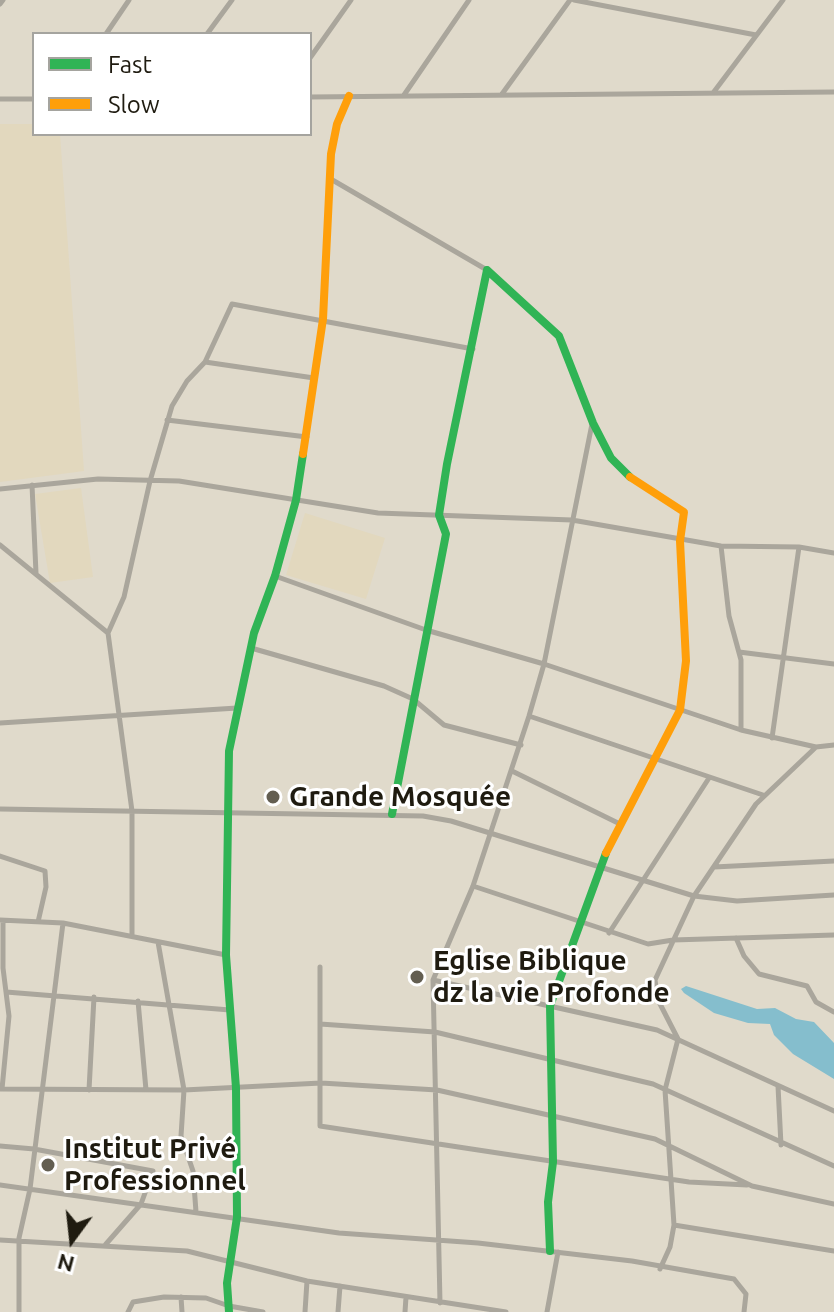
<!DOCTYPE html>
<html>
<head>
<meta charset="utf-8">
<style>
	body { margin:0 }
	#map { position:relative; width:834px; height:1312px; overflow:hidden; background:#e0dacb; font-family:Ubuntu,sans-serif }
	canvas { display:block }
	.legend { position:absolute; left:32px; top:32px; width:280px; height:104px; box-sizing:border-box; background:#fff; border:2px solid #a5a49f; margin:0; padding:10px 14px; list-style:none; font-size:24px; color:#1f1b10 }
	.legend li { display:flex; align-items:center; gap:16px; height:40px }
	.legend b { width:40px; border:2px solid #a5a49f }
	.north { position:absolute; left:32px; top:1200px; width:80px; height:80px; -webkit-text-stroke:6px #fff; paint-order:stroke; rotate:195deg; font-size:22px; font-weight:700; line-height:32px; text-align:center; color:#1f1b10 }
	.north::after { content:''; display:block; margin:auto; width:28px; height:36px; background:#1f1b10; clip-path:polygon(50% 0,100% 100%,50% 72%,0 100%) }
</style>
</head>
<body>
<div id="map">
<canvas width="834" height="1312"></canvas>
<ul class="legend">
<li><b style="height:10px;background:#30b455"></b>Fast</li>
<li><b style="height:10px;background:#ff9f0a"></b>Slow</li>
</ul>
<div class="north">N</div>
</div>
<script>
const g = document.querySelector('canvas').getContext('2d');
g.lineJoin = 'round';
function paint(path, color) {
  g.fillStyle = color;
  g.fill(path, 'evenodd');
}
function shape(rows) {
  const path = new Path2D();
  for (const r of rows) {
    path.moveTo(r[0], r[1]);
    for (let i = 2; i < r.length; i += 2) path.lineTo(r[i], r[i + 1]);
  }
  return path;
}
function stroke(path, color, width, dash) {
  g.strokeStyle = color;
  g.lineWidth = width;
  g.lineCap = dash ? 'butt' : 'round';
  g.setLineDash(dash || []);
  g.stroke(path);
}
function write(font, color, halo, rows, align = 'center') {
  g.font = font + ' Ubuntu,sans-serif';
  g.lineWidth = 6;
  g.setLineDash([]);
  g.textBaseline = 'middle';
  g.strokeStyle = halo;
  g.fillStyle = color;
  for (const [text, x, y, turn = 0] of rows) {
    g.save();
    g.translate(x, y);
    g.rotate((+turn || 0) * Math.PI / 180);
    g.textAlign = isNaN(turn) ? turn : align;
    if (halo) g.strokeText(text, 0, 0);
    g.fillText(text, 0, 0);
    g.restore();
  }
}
paint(shape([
	[0,124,34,124,34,134,60,134,84,471,0,482],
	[81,488,93,577,50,583,35,494],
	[305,513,385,538,366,599,286,575]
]), '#e2d8be');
paint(shape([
	[686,986,757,1009,775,1008,796,1019,814,1022,834,1043,834,1079,793,1054,774,1035,770,1024,748,1023,714,1013,684,993,681,989]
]), '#85becd');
stroke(shape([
	[574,0,756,35],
	[0,4,3,0],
	[106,34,129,0],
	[207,34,232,0],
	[310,58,351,0],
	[713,93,783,0],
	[502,94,570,0],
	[404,95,469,0],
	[310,97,834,92],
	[0,99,34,99],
	[329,178,487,270],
	[205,362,314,378],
	[167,420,307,437],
	[32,485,36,573],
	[0,489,98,479,179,481,378,513,572,520,721,546,799,547],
	[0,545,108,633,132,811,132,935],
	[721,546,729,616,741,660,741,730],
	[275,576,426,630,544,664,741,730,816,747,834,745],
	[108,633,124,597,150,481,172,406,187,381,205,362,232,304,473,349],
	[251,648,384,686,413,699,444,725,521,745],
	[739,652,834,664],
	[529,716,763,795],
	[0,723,237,708],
	[772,738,799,547,834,553],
	[512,771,620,824],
	[0,809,423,816,451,821,694,896,737,901,834,895],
	[0,856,45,871,46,887,38,922],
	[714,867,834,861],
	[473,886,648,944,673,940,834,935],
	[0,920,63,923,226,955],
	[609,933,709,778],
	[736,938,744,956,759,974,807,986,816,1002,834,1012],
	[158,942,184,1090,181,1136,193,1171,196,1212],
	[320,967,320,1126,689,1182,747,1185],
	[433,980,657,1030,834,1111],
	[6,992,230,1010],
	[138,1001,146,1090],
	[320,1024,435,1032,653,1084,834,1166],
	[778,1086,781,1145],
	[0,1089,184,1090,321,1083,437,1090,655,1139,752,1186,834,1204],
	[2,1089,9,1016,3,968,3,921],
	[89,1090,94,997],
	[0,1146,34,1149,153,1171,141,1204,106,1244],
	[0,1185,339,1233,478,1243,632,1261,734,1279,746,1294,744,1312],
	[674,1225,834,1251],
	[0,1240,187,1251,307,1281,506,1312],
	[660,1269,670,1247,674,1225,665,1090,678,1039,658,1000,655,980,694,896,756,804,815,748],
	[181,1297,182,1312],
	[440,1303,433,980,473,886,529,716,544,664,592,424],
	[19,1312,19,1238,30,1189,63,923],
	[128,1312,133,1302,164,1297,206,1298,229,1306,263,1312],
	[305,1312,307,1281],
	[338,1312,340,1286],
	[405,1312,406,1297],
	[547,1312,558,1252]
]), '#aaa69c', 5);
stroke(shape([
	[392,814,446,534,439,515,447,464,487,270,559,336,593,423,611,458,630,477],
	[550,1251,548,1202,553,1162,550,1006,606,853],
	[229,1312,227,1283,237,1217,236,1088,226,955,229,751,254,633,275,576,296,500,303,454]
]), '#30b455', 8);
stroke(shape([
	[303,454,323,319,331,154,337,124,349,96],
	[606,853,680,710,686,661,680,541,684,512,630,477]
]), '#ff9f0a', 8);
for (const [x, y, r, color] of [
	[273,797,8,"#635e51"],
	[417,977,8,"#635e51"],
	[48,1165,8,"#635e51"]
]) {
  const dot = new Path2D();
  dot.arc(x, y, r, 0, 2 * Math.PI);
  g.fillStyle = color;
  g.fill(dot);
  stroke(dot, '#fff', 3);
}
write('bold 28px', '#1f1b10', '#fff', [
	["Grande Mosquée",289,797],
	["Eglise Biblique",433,961],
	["dz la vie Profonde",433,993],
	["Institut Privé",64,1149],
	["Professionnel",64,1181]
], 'left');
</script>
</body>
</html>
